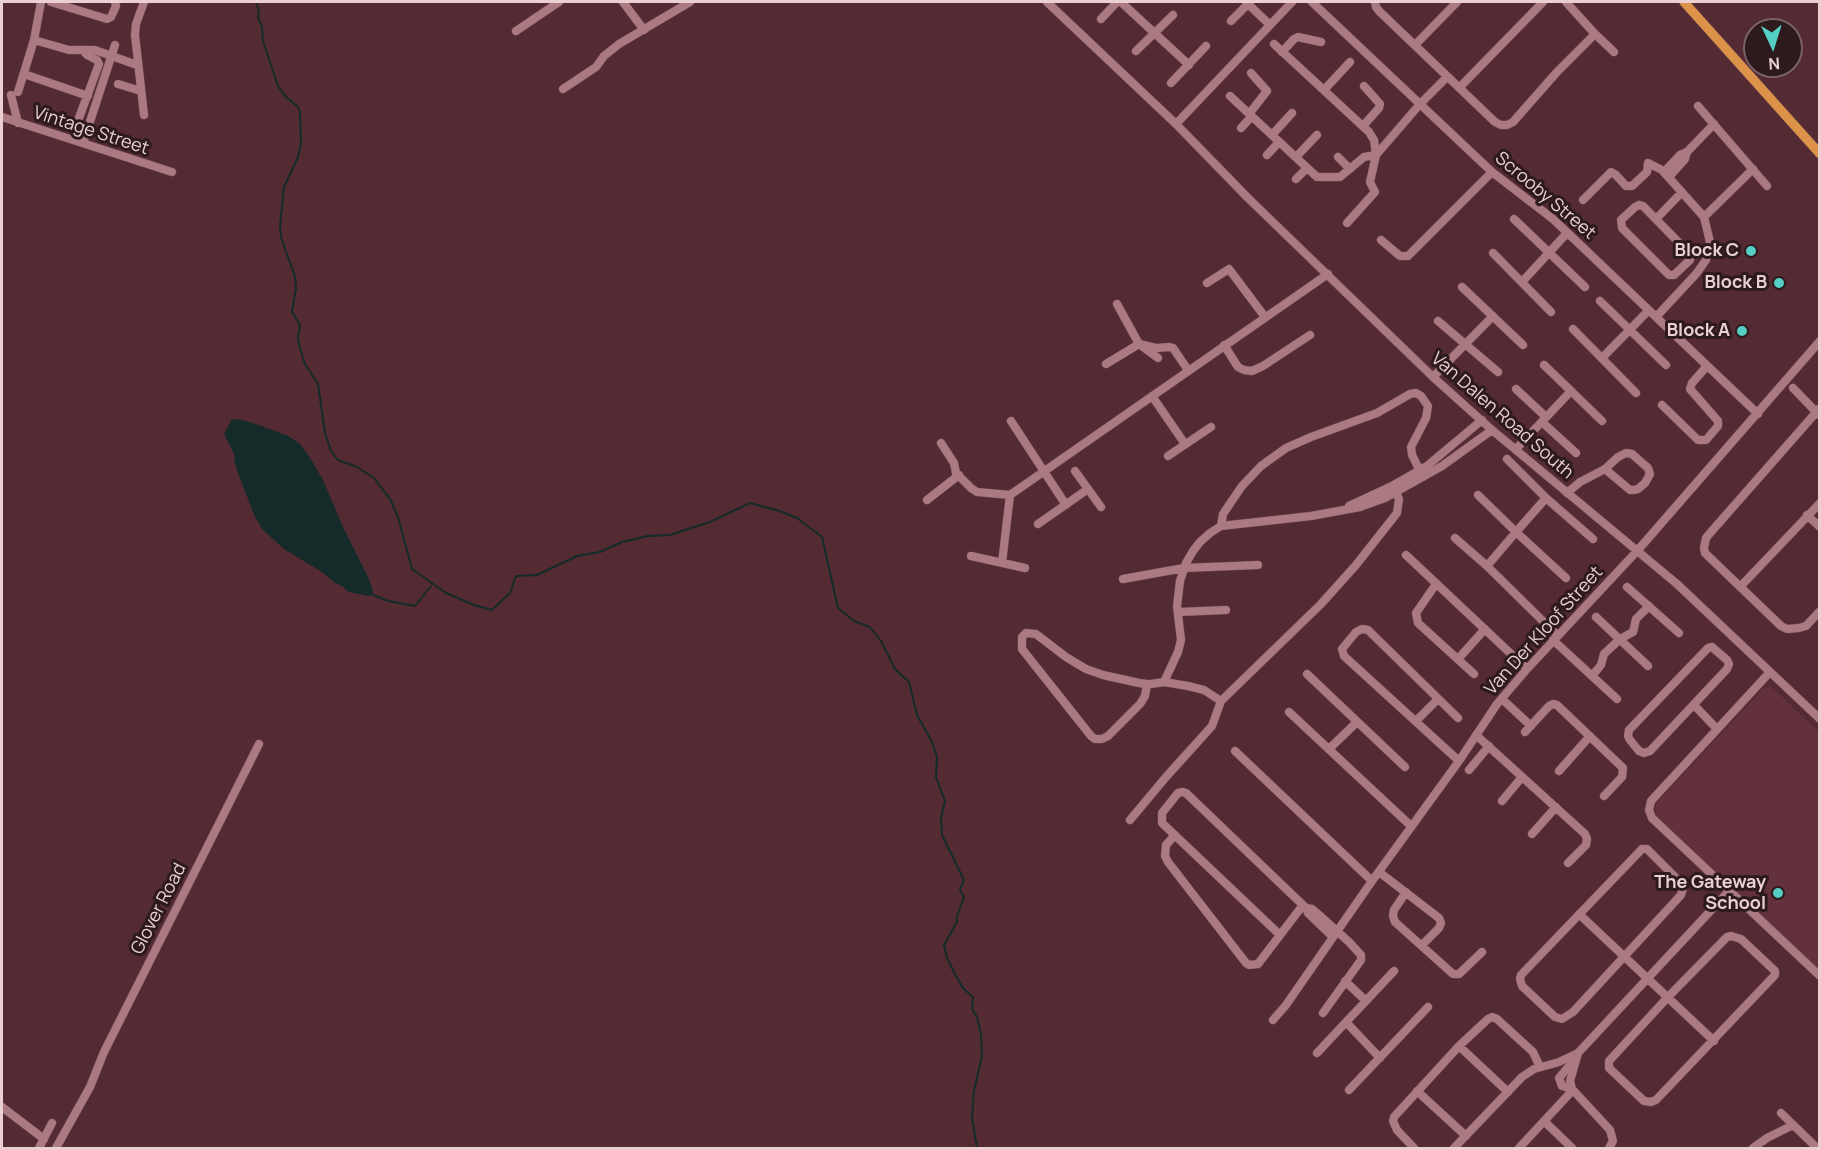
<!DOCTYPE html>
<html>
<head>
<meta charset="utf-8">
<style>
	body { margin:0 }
	#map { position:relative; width:1821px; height:1150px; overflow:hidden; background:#542a33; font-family:Manrope,sans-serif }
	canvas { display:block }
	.frame { position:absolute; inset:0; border:3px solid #ebcfd3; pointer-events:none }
	.north { position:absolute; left:1743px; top:18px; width:60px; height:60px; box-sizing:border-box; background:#2d1a1d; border:2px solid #796266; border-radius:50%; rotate:176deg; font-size:16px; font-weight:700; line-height:24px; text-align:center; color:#ebcfd3 }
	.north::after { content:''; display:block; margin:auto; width:21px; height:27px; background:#55cec4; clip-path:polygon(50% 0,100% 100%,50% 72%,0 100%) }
</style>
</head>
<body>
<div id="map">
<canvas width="1821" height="1150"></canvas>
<div class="frame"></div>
<div class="north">N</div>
</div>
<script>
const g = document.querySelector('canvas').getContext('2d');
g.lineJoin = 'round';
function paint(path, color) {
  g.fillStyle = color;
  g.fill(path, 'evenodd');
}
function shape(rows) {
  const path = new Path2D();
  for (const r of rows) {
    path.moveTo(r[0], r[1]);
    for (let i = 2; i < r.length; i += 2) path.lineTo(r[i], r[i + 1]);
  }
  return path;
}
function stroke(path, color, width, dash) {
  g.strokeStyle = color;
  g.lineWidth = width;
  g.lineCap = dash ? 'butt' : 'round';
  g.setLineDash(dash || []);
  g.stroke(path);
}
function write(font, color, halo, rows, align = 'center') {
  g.font = font + ' Manrope,sans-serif';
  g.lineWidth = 6;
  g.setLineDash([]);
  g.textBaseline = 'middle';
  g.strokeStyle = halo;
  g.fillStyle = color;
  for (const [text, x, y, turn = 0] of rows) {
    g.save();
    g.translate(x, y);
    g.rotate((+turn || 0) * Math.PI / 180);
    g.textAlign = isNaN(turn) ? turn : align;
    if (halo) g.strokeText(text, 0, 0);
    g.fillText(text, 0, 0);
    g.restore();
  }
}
paint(shape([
	[1765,687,1772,687,1819,732,1819,971,1655,814,1656,803]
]), '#62313b');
paint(shape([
	[232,419,243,420,259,425,288,436,300,444,309,456,323,480,343,527,369,579,373,592,369,596,349,592,342,586,335,583,322,572,284,549,263,530,255,517,238,473,234,461,235,456,224,434]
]), '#142b29');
stroke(shape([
	[256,2,259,11,258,18,262,26,263,41,278,86,286,97,298,107,300,112,301,143,298,157,284,187,280,226,281,237,295,277,296,288,292,312,300,325,298,337,299,345,305,364,318,384,325,433,331,451,338,460,357,467,374,478,390,499,398,517,412,569,446,593,474,605,492,610,510,593,516,576,537,575,577,556,600,552,622,542,648,536,670,535,685,530,710,522,750,503,780,511,797,518,822,537,838,608,854,621,870,627,881,641,895,669,909,682,917,715,932,742,937,757,936,777,945,801,941,818,942,835,964,880,960,890,964,897,957,916,957,922,944,945,947,958,956,976,963,988,973,997,972,1009,977,1017,981,1034,982,1056,974,1091,972,1117,977,1148],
	[371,594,388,601,415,606,431,586]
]), '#142b29', 2);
const minor = shape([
	[51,2,107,19,111,17,116,6,115,2],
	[144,2,136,24,135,35,144,115],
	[623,2,644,30],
	[1047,2,1176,124,1248,198,1433,377,1492,430,1677,584,1820,719],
	[1121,2,1189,65],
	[1246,2,1270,25],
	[1312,2,1492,172,1553,219,1758,414],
	[1375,2,1376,7,1379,11,1495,122,1501,125,1507,125,1513,122,1557,72,1595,34],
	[1566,2,1595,34,1614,52],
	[1101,19,1117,2],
	[1231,21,1250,2],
	[516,31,559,2],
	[34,40,69,50,95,50,137,65],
	[1274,44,1369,132,1374,140,1376,155,1370,182,1375,192,1347,223],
	[1415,45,1457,2],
	[1136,51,1173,15],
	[1282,52,1294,39,1298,37,1321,42],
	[24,74,88,96],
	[1171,83,1206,46],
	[118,84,141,91],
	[1459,88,1543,2],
	[563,89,596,67,604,56,619,44,690,2],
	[1324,90,1350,62],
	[18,92,34,40,41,2],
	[11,95,18,123],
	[1230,96,1317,177,1340,177,1364,157,1376,155],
	[1698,106,1767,186],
	[1249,114,1267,91,1251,73],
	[2,117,172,172],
	[79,118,99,64,97,60,87,55,83,50],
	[1176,124,1292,2],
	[1363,126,1379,108,1380,104,1364,86],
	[1241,128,1252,116],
	[1272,135,1292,113],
	[83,143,115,45],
	[1267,155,1279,142],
	[1376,155,1420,104,1447,77],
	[1296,157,1317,135],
	[1338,157,1350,169],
	[1664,172,1680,155,1687,152,1714,124],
	[1669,177,1685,159,1687,152],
	[1296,179,1307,168],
	[1583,200,1611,172,1616,175,1626,186,1632,186,1647,172,1648,163,1662,170,1704,217,1710,242,1706,260,1696,274,1656,317],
	[1639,205,1643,206,1690,254,1690,260,1674,275,1669,275,1622,228,1621,220,1635,207,1639,205],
	[1704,217,1753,169],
	[1514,219,1585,287],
	[1656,219,1682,192],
	[1381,240,1400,256,1408,256,1492,172],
	[1493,253,1551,312],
	[1522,282,1567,233],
	[1207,283,1229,269,1265,317],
	[1462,287,1523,345],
	[1600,301,1666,365],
	[1117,304,1139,344,1158,358],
	[1438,321,1498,372],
	[1573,329,1636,393],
	[1224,345,1238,367,1244,370,1252,371,1263,366,1310,335],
	[1603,357,1649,310],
	[1106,364,1139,344,1156,348,1170,347,1173,348,1188,370],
	[1544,365,1571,391],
	[1433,377,1493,316],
	[1793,388,1819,415],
	[1516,389,1546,417],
	[1152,396,1185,444],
	[1662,405,1698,440,1706,440,1718,426,1718,421,1690,389,1692,383,1707,366],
	[1820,408,1711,532,1706,538,1704,548,1705,553,1781,626,1787,629,1799,628,1806,626,1820,611],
	[1011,421,1066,505],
	[1542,422,1576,453],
	[941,443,954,463,956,473,971,488,977,492,1010,495,1328,274],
	[1516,449,1571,391,1602,421],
	[1168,456,1211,427],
	[1507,459,1546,498],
	[1075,471,1101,507],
	[1567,493,1580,482,1605,469,1618,457,1626,453,1632,454,1648,468,1650,474,1645,483,1638,489,1634,490,1630,490,1605,469],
	[1478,495,1516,532,1546,498,1593,539],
	[927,500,959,475],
	[1349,506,1392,486,1427,466,1482,420],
	[1807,515,1820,527],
	[1038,524,1088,489],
	[1221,526,1223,514,1242,486,1261,466,1286,448,1311,437,1377,413,1410,394,1416,393,1421,396,1428,406,1426,418,1411,447,1412,455,1423,477],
	[1455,538,1487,566],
	[1406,555,1527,669],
	[971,556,1025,568],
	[1002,563,1010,495],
	[1123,579,1184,568,1258,565],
	[1436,584,1416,613,1418,623,1474,674],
	[1627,587,1679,633],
	[1740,587,1820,503],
	[1178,612,1226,610],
	[1596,617,1648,666],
	[1557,635,1487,566,1516,532,1566,578],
	[1553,640,1617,699],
	[1712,647,1727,660,1729,664,1727,669,1650,751,1644,753,1639,751,1630,740,1628,736,1629,730,1708,648,1712,647],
	[1458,659,1485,629],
	[1770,672,1651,801,1649,810,1652,818,1820,976],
	[1307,674,1405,767],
	[1592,676,1601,665,1604,654,1620,639,1633,632,1636,619,1649,606],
	[1164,682,1178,652,1181,640,1177,606,1180,581,1186,563,1193,551,1200,542,1210,533,1221,526,1311,516,1360,507,1385,498,1442,466,1492,430],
	[1147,684,1145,696,1140,704,1108,736,1102,739,1095,739,1091,736,1022,649,1022,637,1026,633,1036,634,1066,657,1086,669,1103,675,1139,683,1147,684,1151,684,1164,682,1188,686,1204,690,1221,701],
	[1502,699,1531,726],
	[1694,705,1717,729],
	[1289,712,1411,826],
	[1458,718,1368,630,1362,629,1356,632,1342,649,1344,656,1459,761],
	[1416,721,1438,699],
	[1525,732,1549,706,1553,704,1557,705,1623,768,1622,777,1604,796],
	[1476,735,1585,834,1587,839,1586,845,1568,863],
	[1329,749,1357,722],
	[1235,751,1372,881],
	[1469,770,1489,746],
	[1559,771,1590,736],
	[1502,801,1522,777],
	[1130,820,1166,777,1212,726,1221,701,1321,604,1356,565,1397,513,1399,499,1392,486],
	[1532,834,1556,807],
	[1175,835,1166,845,1165,856,1168,862,1246,963,1249,965,1258,964,1303,905],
	[1642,849,1647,849,1682,884,1683,888,1681,895,1573,1012,1562,1019,1555,1017,1522,986,1520,979,1521,975,1642,849],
	[1379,872,1439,918,1441,923,1439,928,1422,945],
	[1406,892,1394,910,1393,916,1395,922,1453,974,1459,974,1482,952],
	[1306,908,1312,909,1318,914,1349,942,1361,955,1361,960,1323,1013],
	[1579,914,1714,1041],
	[1280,935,1162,823,1162,813,1178,793,1183,792,1186,793,1306,908,1308,913,1333,937],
	[1731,936,1741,939,1775,971,1775,975,1656,1100,1651,1102,1644,1101,1609,1068,1609,1061,1668,997,1727,937,1731,936],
	[1345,981,1366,1001],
	[1273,1020,1286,1005,1372,881,1459,761,1497,704,1527,669,1638,550,1820,341],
	[1346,1022,1380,1058],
	[1459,1046,1508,1092],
	[1317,1053,1394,971],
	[1578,1053,1570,1081,1572,1089,1610,1130,1613,1141,1609,1148],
	[1572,1089,1562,1086,1559,1078,1575,1059],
	[1349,1090,1428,1007],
	[1417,1091,1466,1136],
	[2,1107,44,1139],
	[1781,1113,1817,1148],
	[1544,1121,1572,1148],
	[39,1148,52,1123],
	[56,1148,90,1087,104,1052,259,744],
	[1414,1148,1397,1130,1393,1121,1394,1117,1459,1046,1488,1019,1492,1017,1497,1019,1533,1052,1540,1067],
	[1454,1148,1522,1077,1534,1069,1559,1062,1578,1053,1730,890],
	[1519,1148,1572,1091],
	[1753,1148,1767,1138,1793,1125]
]);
const major = shape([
	[1684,2,1820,154]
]);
stroke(minor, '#6e4a52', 9);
stroke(major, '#6e4a52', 10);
stroke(minor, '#ab7982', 8);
stroke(major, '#dd924a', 9);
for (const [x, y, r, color] of [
	[1751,251,6,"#55cec4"],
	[1779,283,6,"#55cec4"],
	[1742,331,6,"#55cec4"],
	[1778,893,6,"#55cec4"]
]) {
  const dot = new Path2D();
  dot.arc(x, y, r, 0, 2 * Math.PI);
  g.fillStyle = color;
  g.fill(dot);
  stroke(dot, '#2d1a1d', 2);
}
write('18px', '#ebcfd3', '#2d1a1d', [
	["Vintage Street",91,131,18],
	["Scrooby Street",1545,196,40],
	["Van Dalen Road South",1502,416,41],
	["Van Der Kloof Street",1544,631,-48],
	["Glover Road",159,909,-63]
]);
write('bold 18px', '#ebcfd3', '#2d1a1d', [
	["Block C",1739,251],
	["Block B",1767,283],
	["Block A",1730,331],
	["The Gateway",1766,883],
	["School",1766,904]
], 'right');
</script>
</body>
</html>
